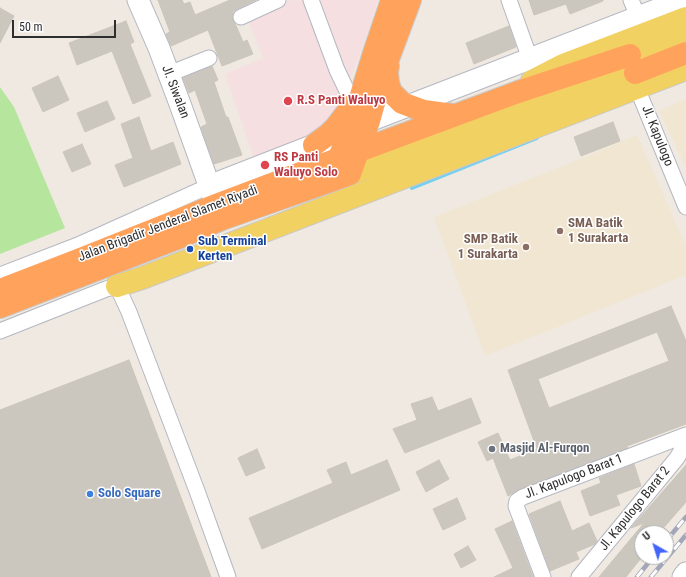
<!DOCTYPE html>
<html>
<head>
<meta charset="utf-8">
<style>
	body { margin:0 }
	#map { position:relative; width:686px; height:577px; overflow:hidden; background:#efe9e1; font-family:"Roboto Condensed",sans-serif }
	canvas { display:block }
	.north { position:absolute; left:634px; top:525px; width:40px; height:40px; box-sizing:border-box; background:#fff; border:1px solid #ababab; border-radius:50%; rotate:321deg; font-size:11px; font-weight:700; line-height:16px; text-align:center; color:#2e2e2e }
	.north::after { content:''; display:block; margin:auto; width:14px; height:18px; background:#4264fb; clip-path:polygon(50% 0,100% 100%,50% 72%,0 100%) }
	.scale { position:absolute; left:12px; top:20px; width:104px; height:18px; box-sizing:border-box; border:2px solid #2e2e2e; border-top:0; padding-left:5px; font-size:12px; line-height:14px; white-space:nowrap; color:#2e2e2e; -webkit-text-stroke:3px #fff; paint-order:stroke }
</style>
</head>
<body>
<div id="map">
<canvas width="686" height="577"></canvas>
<div class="north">U</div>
<div class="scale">50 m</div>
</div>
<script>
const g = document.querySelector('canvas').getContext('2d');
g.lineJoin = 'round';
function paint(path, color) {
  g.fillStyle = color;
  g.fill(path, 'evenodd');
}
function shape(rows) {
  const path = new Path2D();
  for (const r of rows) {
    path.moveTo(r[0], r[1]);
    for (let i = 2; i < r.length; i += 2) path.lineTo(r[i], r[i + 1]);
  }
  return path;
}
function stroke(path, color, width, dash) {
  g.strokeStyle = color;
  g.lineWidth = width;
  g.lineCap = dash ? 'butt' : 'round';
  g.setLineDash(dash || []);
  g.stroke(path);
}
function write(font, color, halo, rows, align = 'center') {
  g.font = font + ' "Roboto Condensed",sans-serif';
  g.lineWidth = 3;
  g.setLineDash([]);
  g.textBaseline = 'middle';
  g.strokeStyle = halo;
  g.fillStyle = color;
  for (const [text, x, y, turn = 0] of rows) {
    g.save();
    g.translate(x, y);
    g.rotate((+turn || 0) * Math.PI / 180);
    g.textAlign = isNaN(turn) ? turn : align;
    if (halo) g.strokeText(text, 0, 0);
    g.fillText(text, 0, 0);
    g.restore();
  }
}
paint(shape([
	[686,99,686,169,659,111],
	[637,135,686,246,686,275,485,356,434,217,590,155]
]), '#f0e6d1');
paint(shape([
	[291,0,378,0,367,35,331,129,254,158,225,74,263,58,247,17]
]), '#f5dfe0');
paint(shape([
	[0,87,14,107,65,228,0,254]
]), '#b6e59e');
stroke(shape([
	[412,188,537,138]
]), '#75cff0', 4);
const building = shape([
	[158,0,182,0,184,4,190,2,195,15,230,0,256,0,237,9,233,12,232,17,233,20,235,23,243,42,247,40,253,54,222,66,208,30,171,46,166,34,170,32,158,0],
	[529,0,603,0,603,1,570,14,566,4,534,15,529,0],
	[0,8,14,16,0,43,0,8],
	[126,21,134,42,130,44,151,96,133,104,112,51,77,65,69,43,126,21],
	[509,26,516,47,474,64,466,43,509,26],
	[212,66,218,80,214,82,226,117,228,117,242,155,214,164,201,127,207,124,195,90,189,93,183,78,212,66],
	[58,76,69,100,43,112,32,88,58,76],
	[107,101,115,119,85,132,77,113,107,101],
	[139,117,151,151,173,142,181,164,124,187,115,165,133,158,121,124,139,117],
	[613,122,620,141,581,156,574,137,613,122],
	[82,144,91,164,72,172,63,152,82,144],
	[671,306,686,341,686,424,627,446,628,448,520,489,508,496,493,458,487,461,478,442,498,433,510,460,537,449,508,370,671,306],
	[657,332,669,361,549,408,538,379,657,332],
	[129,360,211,577,0,577,0,410,129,360],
	[432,397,438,411,471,398,481,423,405,453,393,429,417,420,411,404,432,397],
	[257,449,265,468,246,476,238,458,257,449],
	[387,460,400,490,262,549,249,518,333,483,327,470,346,462,351,475,387,460],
	[439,460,449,479,426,492,416,472,439,460],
	[634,464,641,486,616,495,620,505,590,516,581,491,601,483,599,478,634,464],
	[686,465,686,502,659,533,642,533,642,557,626,577,599,577,644,523,631,528,686,465],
	[457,498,466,519,443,530,433,509,457,498],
	[560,501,572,531,589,523,597,541,595,544,576,552,579,559,550,571,529,514,560,501],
	[512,521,533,577,494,577,513,568,495,529,512,521],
	[468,546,476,560,461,568,454,554,468,546]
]);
paint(building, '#cbc7bf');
stroke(building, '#cbc5ba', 1);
const street = shape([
	[311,0,337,70,348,93,352,101,361,112],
	[509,0,530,59],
	[631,0,638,17],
	[241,17,278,0],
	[169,74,209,58],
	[637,88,686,207],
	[0,275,78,245,209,186],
	[0,331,106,289,117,286,129,312,197,491,228,577],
	[543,577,516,506,517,501,523,497,686,435],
	[579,577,677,458,681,451,686,438]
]);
const secondary = shape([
	[138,0,159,48,180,104,214,199],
	[209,186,350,131,369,121,682,0],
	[683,577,686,573]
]);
const primary = shape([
	[633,54,686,35],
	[532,81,563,65,686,18],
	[350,174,635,73],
	[117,286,142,278,686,69]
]);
const highway = shape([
	[388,66,387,72,388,83,391,92,402,103,424,111,453,115],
	[635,73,686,53],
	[314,145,329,134,336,127,352,106],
	[335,167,350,131,374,53,392,0],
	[0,290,83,258,216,205,359,151,518,92,630,55],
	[0,307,183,236,222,219,350,174,369,121,381,78,410,0]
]);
stroke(street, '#b4b7c1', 17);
stroke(secondary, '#b4b7c1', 23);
stroke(primary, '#c9c9c9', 24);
stroke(highway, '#c9c9c9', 24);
stroke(street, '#fff', 15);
stroke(secondary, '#fff', 21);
stroke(primary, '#f2d163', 22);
stroke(highway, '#ffa35c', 22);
const rail = shape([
	[666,541,686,517],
	[637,577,653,557],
	[651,577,686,535]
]);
stroke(rail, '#a3a6b8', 4.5);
stroke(rail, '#fff', 3, [9]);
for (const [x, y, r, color] of [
	[288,101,5,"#e0444e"],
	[265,165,5,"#e0444e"],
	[560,231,4,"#8d6e63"],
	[526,247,4,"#8d6e63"],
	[190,249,4,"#1a4fb4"],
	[492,449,4,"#6b7280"],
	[90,494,4,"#3f7fe0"]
]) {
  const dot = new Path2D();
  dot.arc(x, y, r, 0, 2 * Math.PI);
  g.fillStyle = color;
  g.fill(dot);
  stroke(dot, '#fff', 1.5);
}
write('13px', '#2e2e2e', '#fff', [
	["Jl. Siwalan",175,92,69],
	["Jl. Kapulogo",657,136,68],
	["Jalan Brigadir Jenderal Slamet Riyadi",168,224,-21],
	["Jl. Kapulogo Barat 1",574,477,-21],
	["Jl. Kapulogo Barat 2",635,509,-51]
]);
write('bold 13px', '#be3a42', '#fff', [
	["R.S Panti Waluyo",297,101],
	["RS Panti",274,158],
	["Waluyo Solo",274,173]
], 'left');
write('bold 13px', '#785e54', '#fff', [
	["SMA Batik",568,224],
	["1 Surakarta",568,239],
	["SMP Batik",518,240,"right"],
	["1 Surakarta",518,255,"right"]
], 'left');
write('bold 13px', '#164399', '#fff', [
	["Sub Terminal",198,242],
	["Kerten",198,257]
], 'left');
write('bold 13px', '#5b616d', '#fff', [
	["Masjid Al-Furqon",500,449]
], 'left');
write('bold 13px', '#366cbe', '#fff', [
	["Solo Square",98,494]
], 'left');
</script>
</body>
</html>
